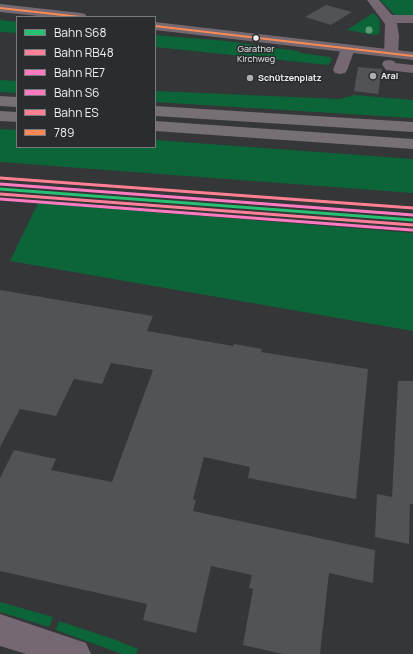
<!DOCTYPE html>
<html>
<head>
<meta charset="utf-8">
<style>
	body { margin:0 }
	#map { position:relative; width:413px; height:654px; overflow:hidden; background:#353638; font-family:Manrope,sans-serif }
	canvas { display:block }
	.legend { position:absolute; left:16px; top:16px; width:140px; height:132px; box-sizing:border-box; background:#2a2c2f; border:1px solid #787a7c; margin:0; padding:5px 7px; list-style:none; font-size:12px; color:#eceeef }
	.legend li { display:flex; align-items:center; gap:8px; height:20px }
	.legend b { width:20px; border:1px solid #787a7c }
</style>
</head>
<body>
<div id="map">
<canvas width="413" height="654"></canvas>
<ul class="legend">
<li><b style="height:5px;background:#26c172"></b>Bahn S68</li>
<li><b style="height:5px;background:#ff8098"></b>Bahn RB48</li>
<li><b style="height:5px;background:#fe7ac1"></b>Bahn RE7</li>
<li><b style="height:5px;background:#fe7ac1"></b>Bahn S6</li>
<li><b style="height:5px;background:#ff8092"></b>Bahn ES</li>
<li><b style="height:5px;background:#f98a56"></b>789</li>
</ul>
</div>
<script>
const g = document.querySelector('canvas').getContext('2d');
g.lineJoin = 'round';
function paint(path, color) {
  g.fillStyle = color;
  g.fill(path, 'evenodd');
}
function shape(rows) {
  const path = new Path2D();
  for (const r of rows) {
    path.moveTo(r[0], r[1]);
    for (let i = 2; i < r.length; i += 2) path.lineTo(r[i], r[i + 1]);
  }
  return path;
}
function stroke(path, color, width, dash) {
  g.strokeStyle = color;
  g.lineWidth = width;
  g.lineCap = dash ? 'butt' : 'round';
  g.setLineDash(dash || []);
  g.stroke(path);
}
function write(font, color, halo, rows, align = 'center') {
  g.font = font + ' Manrope,sans-serif';
  g.lineWidth = 3;
  g.setLineDash([]);
  g.textBaseline = 'middle';
  g.strokeStyle = halo;
  g.fillStyle = color;
  for (const [text, x, y, turn = 0] of rows) {
    g.save();
    g.translate(x, y);
    g.rotate((+turn || 0) * Math.PI / 180);
    g.textAlign = isNaN(turn) ? turn : align;
    if (halo) g.strokeText(text, 0, 0);
    g.fillText(text, 0, 0);
    g.restore();
  }
}
paint(shape([
	[380,0,413,0,413,16,399,16,395,15],
	[373,13,378,17,380,23,379,34,373,35,347,30],
	[0,20,17,22,17,33,0,32],
	[155,35,226,41,297,51,301,53,330,57,332,60,328,65,155,47],
	[0,80,17,81,17,93,0,92],
	[155,91,340,99,354,95,413,100,413,118,155,102],
	[0,129,17,130,17,147,155,147,155,140,413,159,413,193,0,162],
	[38,203,413,233,413,331,10,261],
	[0,602,53,617,49,627,0,612],
	[59,621,113,639,138,649,136,654,122,654,56,630]
]), '#0b6539');
paint(shape([
	[326,5,352,12,331,25,305,17],
	[358,67,382,69,378,94,354,91],
	[0,290,153,316,147,331,233,346,234,344,262,349,261,352,368,369,356,499,248,478,250,467,204,457,193,499,196,500,193,511,375,550,373,583,329,573,320,654,283,654,243,645,253,589,249,588,252,575,211,566,196,633,143,620,147,604,0,571,0,478,14,450,56,459,51,470,112,482,153,370,111,363,102,384,74,379,56,416,20,409,0,447],
	[398,381,413,381,413,504,410,504,409,544,375,537,377,494,392,497]
]), '#525354');
paint(shape([
	[367,0,379,0,392,15,413,15,413,23,397,23,399,37,398,54,396,57,386,57,384,54,385,24,367,0],
	[348,45,353,46,355,49,347,70,345,73,340,74,335,73,333,70,341,49,343,46,348,45],
	[389,60,394,61,395,63,413,65,413,73,386,70,382,64,384,61,389,60],
	[0,614,86,643,91,654,26,654,0,646,0,614]
]), '#756872');
paint(shape([
	[0,4,81,13,85,14,87,17,48,17,0,12,0,4],
	[155,22,413,52,413,60,155,30,155,22]
]), '#746972');
paint(shape([
	[0,96,17,97,17,107,0,106,0,96],
	[155,106,413,122,413,132,155,116,155,106],
	[0,111,17,112,17,122,0,121,0,111],
	[155,121,413,139,413,149,155,131,155,121]
]), '#766f74');
stroke(shape([
	[0,8,81,17],
	[155,26,413,56]
]), '#f98a56', 2);
stroke(shape([
	[0,189,413,220]
]), '#26c172', 3);
stroke(shape([
	[0,194,413,225]
]), '#ff8098', 3);
stroke(shape([
	[0,184,413,215]
]), '#fe7ac1', 3);
stroke(shape([
	[0,199,412,230]
]), '#fe7ac1', 3);
stroke(shape([
	[0,178,413,208]
]), '#ff8092', 3);
g.fillStyle = '#5a9c72';
for (const [x, y] of [
	[369,30]
]) {
  g.beginPath();
  g.arc(x, y, 3.5, 0, 2 * Math.PI);
  g.fill();
}
for (const [x, y, r, color] of [
	[256,38,3.5,"#eceeef"],
	[373,76,4,"#acaeaf"],
	[250,78,4,"#acaeaf"]
]) {
  const dot = new Path2D();
  dot.arc(x, y, r, 0, 2 * Math.PI);
  g.fillStyle = color;
  g.fill(dot);
  stroke(dot, '#2a2c2f', 1.5);
}
write('9px', '#eceeef', '#2a2c2f', [
	["Garather",256,49],
	["Kirchweg",256,59]
]);
write('bold 9px', '#eceeef', '#2a2c2f', [
	["Aral",381,76],
	["Schützenplatz",258,78]
], 'left');
</script>
</body>
</html>
